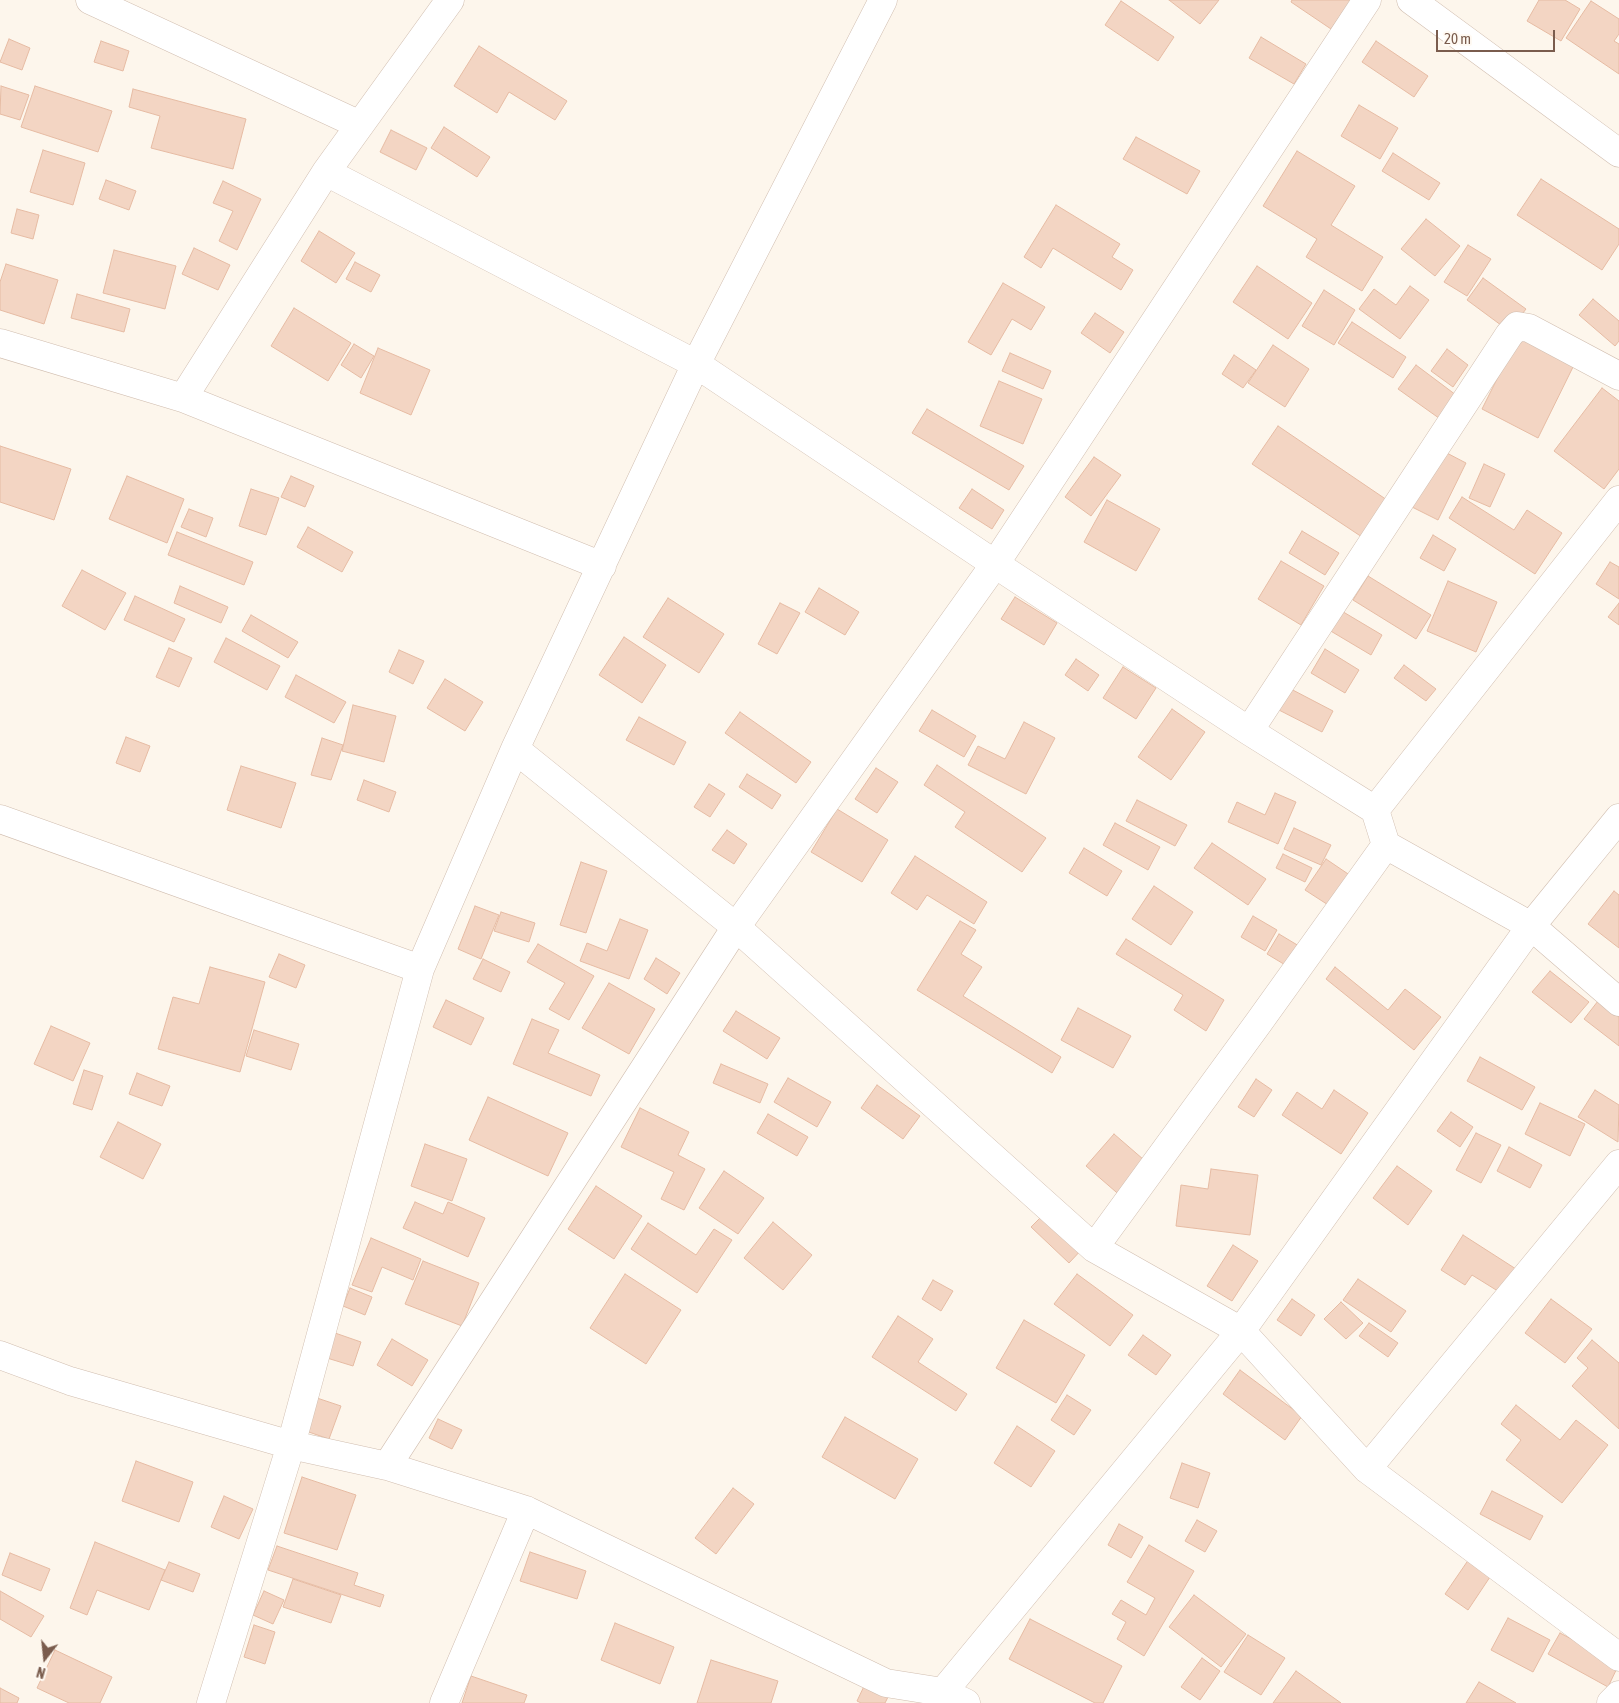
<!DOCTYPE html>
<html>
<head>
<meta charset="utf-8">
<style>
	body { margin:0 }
	#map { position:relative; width:1619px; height:1703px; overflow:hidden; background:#fdf6ec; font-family:"Asap Condensed",sans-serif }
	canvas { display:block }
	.north { position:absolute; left:20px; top:1633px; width:50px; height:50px; -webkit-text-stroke:4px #fffaf3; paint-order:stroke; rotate:196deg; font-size:14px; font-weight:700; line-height:20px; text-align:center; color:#7a5c4d }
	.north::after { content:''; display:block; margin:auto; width:18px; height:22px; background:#7a5c4d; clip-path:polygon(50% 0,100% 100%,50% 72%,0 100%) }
	.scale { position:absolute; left:1436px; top:30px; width:119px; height:22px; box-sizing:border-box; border:2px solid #7a5c4d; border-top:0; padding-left:6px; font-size:15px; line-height:18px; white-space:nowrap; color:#7a5c4d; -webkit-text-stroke:4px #fffaf3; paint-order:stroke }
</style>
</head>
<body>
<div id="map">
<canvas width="1619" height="1703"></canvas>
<div class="north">N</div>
<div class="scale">20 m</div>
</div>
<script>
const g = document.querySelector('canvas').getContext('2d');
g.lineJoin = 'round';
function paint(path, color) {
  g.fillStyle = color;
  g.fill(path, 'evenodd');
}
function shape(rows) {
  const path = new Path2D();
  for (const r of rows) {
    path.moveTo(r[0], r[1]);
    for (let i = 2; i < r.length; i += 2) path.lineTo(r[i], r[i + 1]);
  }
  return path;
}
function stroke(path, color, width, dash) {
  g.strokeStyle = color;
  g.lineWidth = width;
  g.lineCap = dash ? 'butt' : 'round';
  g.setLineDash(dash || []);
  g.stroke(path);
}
const building = shape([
	[1169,0,1219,0,1200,24,1169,0],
	[1292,0,1351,0,1331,29,1291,2,1292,0],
	[1539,0,1565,0,1580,9,1561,41,1527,21,1539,0],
	[1121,1,1174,37,1158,61,1105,25,1121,1],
	[1591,1,1619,19,1619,34,1614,41,1619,44,1619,74,1566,38,1591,1],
	[1261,37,1306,64,1294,84,1249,58,1261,37],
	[9,39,30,48,22,70,0,62,9,39],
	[101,41,129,51,123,71,94,62,101,41],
	[1376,41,1428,76,1414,97,1362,62,1376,41],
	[479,46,567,101,555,120,509,92,497,113,454,86,479,46],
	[1,86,29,95,20,120,0,114,1,86],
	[35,86,112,111,98,152,21,127,35,86],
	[133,89,246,119,233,169,151,148,160,116,129,107,133,89],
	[1359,105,1398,128,1380,159,1341,136,1359,105],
	[444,127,490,157,477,177,431,148,444,127],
	[391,130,427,148,416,170,380,152,391,130],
	[1136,137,1200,171,1187,194,1123,159,1136,137],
	[43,150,85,163,73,205,30,192,43,150],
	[1297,151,1355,186,1331,225,1383,257,1362,291,1306,257,1317,239,1263,206,1297,151],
	[1393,153,1440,183,1429,200,1382,171,1393,153],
	[1541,179,1619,229,1619,244,1602,270,1517,215,1541,179],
	[106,180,136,191,129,210,99,199,106,180],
	[223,181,261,199,237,250,219,241,233,211,213,203,223,181],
	[1056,205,1120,244,1112,257,1133,270,1121,290,1053,248,1041,268,1024,257,1056,205],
	[17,209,39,215,33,239,11,233,17,209],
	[1426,219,1460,246,1435,276,1401,249,1426,219],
	[319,231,355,253,336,283,301,261,319,231],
	[1468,245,1491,259,1467,296,1444,282,1468,245],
	[194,248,230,265,218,290,182,274,194,248],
	[114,250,176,266,165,309,103,293,114,250],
	[355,262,380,275,371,292,346,279,355,262],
	[6,264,58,280,44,324,0,310,0,282,6,264],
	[1257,266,1312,303,1288,339,1233,302,1257,266],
	[1483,278,1526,309,1509,331,1467,300,1483,278],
	[1003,283,1045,307,1031,330,1012,319,991,355,968,342,1003,283],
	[1410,286,1429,300,1400,339,1359,309,1374,289,1396,305,1410,286],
	[1324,290,1355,310,1334,345,1302,326,1324,290],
	[77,294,130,309,124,332,71,318,77,294],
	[1593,299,1619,321,1619,341,1615,346,1579,315,1593,299],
	[294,308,351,343,328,381,271,346,294,308],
	[1095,313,1124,332,1110,353,1081,333,1095,313],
	[1352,322,1406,357,1393,378,1338,343,1352,322],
	[1518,337,1574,365,1538,438,1482,409,1518,337],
	[354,344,374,356,361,378,341,365,354,344],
	[1273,345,1309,369,1285,407,1248,383,1273,345],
	[378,348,430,370,411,415,360,393,378,348],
	[1447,349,1468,365,1453,387,1431,371,1447,349],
	[1010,353,1051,371,1043,389,1002,371,1010,353],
	[1234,355,1256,370,1243,388,1222,374,1234,355],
	[1416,365,1460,398,1443,421,1398,389,1416,365],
	[999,381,1042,399,1023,444,980,426,999,381],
	[1602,388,1619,401,1619,469,1604,489,1554,451,1602,388],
	[927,409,1024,466,1009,490,912,433,927,409],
	[1278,426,1387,500,1362,537,1252,464,1278,426],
	[0,446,71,469,54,520,0,502,0,446],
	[1441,450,1466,463,1438,520,1412,507,1441,450],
	[1094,457,1121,475,1091,516,1065,497,1094,457],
	[1484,464,1505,474,1490,507,1469,498,1484,464],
	[127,476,184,499,167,543,109,519,127,476],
	[291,476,314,486,305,507,281,497,291,476],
	[251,489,279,498,266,535,239,526,251,489],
	[972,489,1004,510,992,529,959,508,972,489],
	[1462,497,1514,530,1527,510,1562,533,1535,574,1449,518,1462,497],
	[1107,500,1160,529,1136,571,1084,542,1107,500],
	[189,509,213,518,206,537,181,527,189,509],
	[308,527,353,552,342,572,297,547,308,527],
	[1302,531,1339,553,1325,575,1289,553,1302,531],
	[177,532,253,562,244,585,168,555,177,532],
	[1433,535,1456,549,1444,571,1420,558,1433,535],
	[1281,561,1324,586,1301,625,1258,599,1281,561],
	[1610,562,1619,567,1619,599,1596,584,1610,562],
	[82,570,126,593,105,630,62,606,82,570],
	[1368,576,1431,615,1416,639,1353,600,1368,576],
	[1448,581,1497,602,1476,652,1427,631,1448,581],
	[180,586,228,607,221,623,174,603,180,586],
	[819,588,859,612,845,635,805,612,819,588],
	[135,596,185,619,174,642,124,620,135,596],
	[1015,597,1057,623,1044,645,1001,619,1015,597],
	[668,598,724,634,699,673,643,637,668,598],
	[780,603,800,613,777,654,758,644,780,603],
	[1619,603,1619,625,1608,617,1619,603],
	[1340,610,1382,635,1371,655,1329,630,1340,610],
	[251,615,298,642,288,658,242,631,251,615],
	[624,637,666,665,642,703,599,675,624,637],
	[226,638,280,666,267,690,214,662,226,638],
	[169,648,192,658,179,687,156,677,169,648],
	[1325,649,1359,670,1345,693,1311,673,1325,649],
	[399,650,424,661,413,684,389,672,399,650],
	[1076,659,1099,675,1088,691,1065,675,1076,659],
	[1404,665,1436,689,1426,701,1394,678,1404,665],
	[1123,667,1156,688,1136,719,1103,698,1123,667],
	[296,675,346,702,334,723,285,697,296,675],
	[445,679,483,702,465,731,427,708,445,679],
	[1287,687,1333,711,1322,732,1275,708,1287,687],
	[353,705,396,716,384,762,342,751,353,705],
	[1172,709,1205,732,1171,780,1138,757,1172,709],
	[932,710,976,736,964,757,919,731,932,710],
	[740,712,811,762,796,783,725,733,740,712],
	[639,717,686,742,674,765,626,740,639,717],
	[1024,722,1055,738,1026,794,968,765,978,746,1005,759,1024,722],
	[126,737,150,746,140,772,116,763,126,737],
	[322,738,343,745,331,780,311,775,322,738],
	[937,765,1046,838,1022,872,955,827,965,812,924,785,937,765],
	[241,766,296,783,281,828,227,810,241,766],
	[876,768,898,782,877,813,855,799,876,768],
	[747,774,781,795,772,809,739,787,747,774],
	[364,780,396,792,389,812,357,800,364,780],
	[709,784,725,794,710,817,694,807,709,784],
	[1275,793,1296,802,1278,844,1228,822,1237,802,1265,815,1275,793],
	[1137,800,1187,825,1175,846,1126,821,1137,800],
	[837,809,888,840,862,882,811,852,837,809],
	[1115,823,1160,847,1148,870,1103,845,1115,823],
	[1294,828,1331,845,1321,865,1284,849,1294,828],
	[727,830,747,844,734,864,712,850,727,830],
	[1212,843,1266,879,1248,905,1194,868,1212,843],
	[1084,848,1122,871,1107,896,1069,873,1084,848],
	[1283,854,1312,868,1305,882,1276,868,1283,854],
	[915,856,987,902,974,924,927,895,917,910,891,893,915,856],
	[1326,859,1357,880,1336,910,1305,890,1326,859],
	[581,862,607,871,586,933,560,925,581,862],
	[1154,886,1193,912,1171,945,1132,919,1154,886],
	[1614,891,1619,895,1619,948,1588,924,1614,891],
	[475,906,499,915,481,959,458,949,475,906],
	[501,912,535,923,529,942,494,931,501,912],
	[1253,916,1277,930,1265,951,1241,937,1253,916],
	[620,919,648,930,629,979,580,961,587,943,607,951,620,919],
	[960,921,976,930,961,954,982,967,963,996,1061,1057,1052,1073,917,990,960,921],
	[1279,934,1299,946,1287,966,1267,954,1279,934],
	[1126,939,1224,1000,1206,1031,1174,1010,1183,995,1116,954,1126,939],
	[538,944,594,976,569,1020,549,1009,565,983,527,962,538,944],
	[279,954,305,965,296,988,269,977,279,954],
	[656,958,680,973,667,994,644,979,656,958],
	[483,959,510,972,501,992,473,979,483,959],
	[210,967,265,982,240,1072,158,1049,173,997,199,1004,210,967],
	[1335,967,1388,1010,1405,989,1441,1017,1414,1050,1326,979,1335,967],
	[1550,971,1589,1002,1571,1023,1532,992,1550,971],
	[609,983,655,1009,629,1054,582,1028,609,983],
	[446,1000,484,1018,471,1045,433,1027,446,1000],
	[1598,1001,1619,1017,1619,1046,1584,1019,1598,1001],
	[1078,1008,1131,1036,1113,1068,1061,1040,1078,1008],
	[736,1011,780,1038,767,1059,723,1031,736,1011],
	[532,1019,559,1030,548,1053,600,1075,591,1096,513,1064,532,1019],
	[51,1026,90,1043,73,1081,34,1064,51,1026],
	[254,1030,299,1044,291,1070,246,1056,254,1030],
	[1480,1057,1535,1087,1522,1110,1467,1081,1480,1057],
	[721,1064,768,1084,760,1103,713,1083,721,1064],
	[84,1070,103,1076,92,1110,73,1104,84,1070],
	[137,1073,170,1086,162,1106,129,1094,137,1073],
	[788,1078,831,1102,817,1127,774,1102,788,1078],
	[1256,1079,1272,1090,1254,1117,1238,1107,1256,1079],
	[877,1085,920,1116,903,1139,861,1108,877,1085],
	[1334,1090,1368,1113,1341,1154,1282,1115,1297,1092,1322,1109,1334,1090],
	[1595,1090,1619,1105,1618,1142,1578,1117,1595,1090],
	[488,1097,568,1133,548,1176,469,1140,488,1097],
	[1540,1103,1585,1124,1570,1156,1525,1134,1540,1103],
	[640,1108,689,1132,678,1155,705,1169,684,1210,661,1199,674,1172,621,1147,640,1108],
	[1451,1112,1473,1127,1460,1147,1437,1131,1451,1112],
	[768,1114,808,1137,797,1156,757,1133,768,1114],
	[118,1122,161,1144,143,1179,100,1157,118,1122],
	[1476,1133,1501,1145,1481,1183,1456,1170,1476,1133],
	[1114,1134,1151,1166,1123,1198,1086,1166,1114,1134],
	[425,1144,467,1159,452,1201,411,1186,425,1144],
	[1509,1147,1542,1165,1530,1188,1497,1171,1509,1147],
	[1397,1166,1432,1191,1408,1225,1373,1198,1397,1166],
	[1211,1169,1258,1175,1250,1235,1176,1226,1181,1185,1208,1189,1211,1169],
	[724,1171,764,1198,738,1234,699,1208,724,1171],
	[596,1186,642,1216,614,1259,568,1229,596,1186],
	[415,1202,443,1214,448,1202,485,1218,468,1257,403,1228,415,1202],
	[1046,1212,1084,1247,1069,1263,1031,1227,1046,1212],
	[773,1222,812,1255,783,1290,744,1258,773,1222],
	[648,1223,696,1255,714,1229,732,1240,697,1293,631,1249,648,1223],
	[1463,1235,1516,1269,1501,1293,1472,1275,1465,1285,1441,1270,1463,1235],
	[371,1238,421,1259,413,1280,382,1267,372,1292,352,1285,371,1238],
	[1233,1245,1258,1261,1232,1301,1207,1286,1233,1245],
	[423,1261,479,1283,462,1326,405,1304,423,1261],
	[625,1274,681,1310,646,1364,590,1328,625,1274],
	[1077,1274,1133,1315,1110,1346,1054,1304,1077,1274],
	[1358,1279,1406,1311,1391,1332,1343,1300,1358,1279],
	[933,1280,953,1291,941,1311,922,1299,933,1280],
	[350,1288,372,1297,365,1315,343,1306,350,1288],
	[1292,1299,1315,1315,1301,1336,1277,1320,1292,1299],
	[1551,1299,1592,1329,1565,1363,1525,1333,1551,1299],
	[1341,1302,1363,1323,1346,1339,1324,1319,1341,1302],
	[898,1316,933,1339,918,1362,967,1394,956,1411,872,1357,898,1316],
	[1024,1320,1085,1355,1056,1403,996,1368,1024,1320],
	[1369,1323,1398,1343,1388,1357,1359,1336,1369,1323],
	[335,1333,361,1342,353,1366,327,1358,335,1333],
	[1143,1335,1171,1355,1156,1375,1128,1355,1143,1335],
	[392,1339,428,1360,412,1386,377,1365,392,1339],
	[1592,1340,1619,1363,1619,1429,1572,1386,1588,1368,1577,1358,1592,1340],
	[1240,1370,1302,1416,1285,1440,1223,1394,1240,1370],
	[1067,1395,1091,1410,1074,1435,1051,1420,1067,1395],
	[314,1397,341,1406,329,1439,303,1430,314,1397],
	[1516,1405,1560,1440,1576,1420,1608,1445,1562,1503,1506,1460,1521,1440,1501,1424,1516,1405],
	[845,1417,918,1459,895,1499,822,1457,845,1417],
	[438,1419,462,1430,452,1449,429,1438,438,1419],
	[1017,1426,1055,1451,1031,1487,994,1463,1017,1426],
	[136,1461,193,1482,179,1522,122,1501,136,1461],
	[1182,1463,1210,1473,1198,1508,1170,1498,1182,1463],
	[302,1477,356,1495,337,1550,284,1533,302,1477],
	[733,1488,754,1504,716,1554,695,1538,733,1488],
	[1492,1491,1543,1516,1530,1540,1480,1514,1492,1491],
	[224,1496,253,1509,239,1539,211,1527,224,1496],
	[1197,1520,1217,1531,1205,1552,1185,1541,1197,1520],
	[1119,1524,1143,1537,1131,1558,1108,1545,1119,1524],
	[95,1542,165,1570,149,1610,97,1590,87,1615,70,1608,95,1542],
	[1149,1545,1194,1571,1144,1656,1117,1639,1126,1622,1112,1614,1121,1600,1146,1615,1155,1598,1127,1582,1149,1545],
	[277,1546,358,1573,354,1585,384,1595,380,1607,268,1570,277,1546],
	[530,1552,586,1571,577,1599,520,1581,530,1552],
	[10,1553,50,1569,41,1591,2,1575,10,1553],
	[1469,1559,1492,1574,1468,1610,1445,1594,1469,1559],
	[169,1562,200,1574,193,1592,161,1580,169,1562],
	[293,1579,341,1595,331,1623,283,1607,293,1579],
	[0,1591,44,1616,31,1637,0,1619,0,1591],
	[264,1591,284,1600,273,1624,253,1615,264,1591],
	[1194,1595,1246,1634,1221,1667,1169,1627,1194,1595],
	[1508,1618,1550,1640,1533,1672,1491,1650,1508,1618],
	[1030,1619,1122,1666,1103,1703,1095,1703,1009,1659,1030,1619],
	[615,1623,674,1647,660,1684,601,1660,615,1623],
	[254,1625,275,1632,265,1664,244,1657,254,1625],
	[1560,1633,1619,1664,1608,1687,1548,1654,1560,1633],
	[1248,1635,1285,1658,1261,1695,1224,1672,1248,1635],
	[55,1650,112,1677,100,1703,69,1703,37,1688,55,1650],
	[1202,1658,1220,1671,1200,1700,1181,1687,1202,1658],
	[711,1660,778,1681,771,1703,697,1703,711,1660],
	[1296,1671,1341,1703,1273,1703,1296,1671],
	[471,1676,527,1695,524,1703,462,1703,471,1676],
	[867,1680,891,1691,885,1703,861,1703,857,1701,867,1680],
	[1479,1682,1516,1703,1466,1703,1479,1682],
	[0,1688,19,1698,17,1703,0,1703,0,1688]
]);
paint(building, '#f3d5c3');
stroke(building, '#e6bba3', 1);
const minor = shape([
	[90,0,360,125],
	[1411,0,1619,153],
	[326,172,696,364,995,564,1249,731,1375,810,1386,845,1531,926,1619,1002],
	[0,343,183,398,602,566],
	[183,398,326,172,450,0],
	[1249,731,1509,335,1517,326,1529,328,1619,376],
	[515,749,736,927,1094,1248,1241,1331,1367,1469,1619,1657],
	[1375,810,1619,500],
	[0,819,420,969],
	[1094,1248,1259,1022,1386,845],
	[0,1355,70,1381,291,1445,387,1466,526,1510,886,1683,943,1692,966,1703],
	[387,1466,736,927,995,564,1367,0],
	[1367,1469,1619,1164],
	[943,1692,1241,1331,1531,926,1619,818],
	[211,1703,291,1445,420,969,515,749,696,364,883,0],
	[444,1703,526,1510],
	[1611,1703,1619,1695]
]);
stroke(minor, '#d1beb0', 29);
stroke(minor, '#fff', 28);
</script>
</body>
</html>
